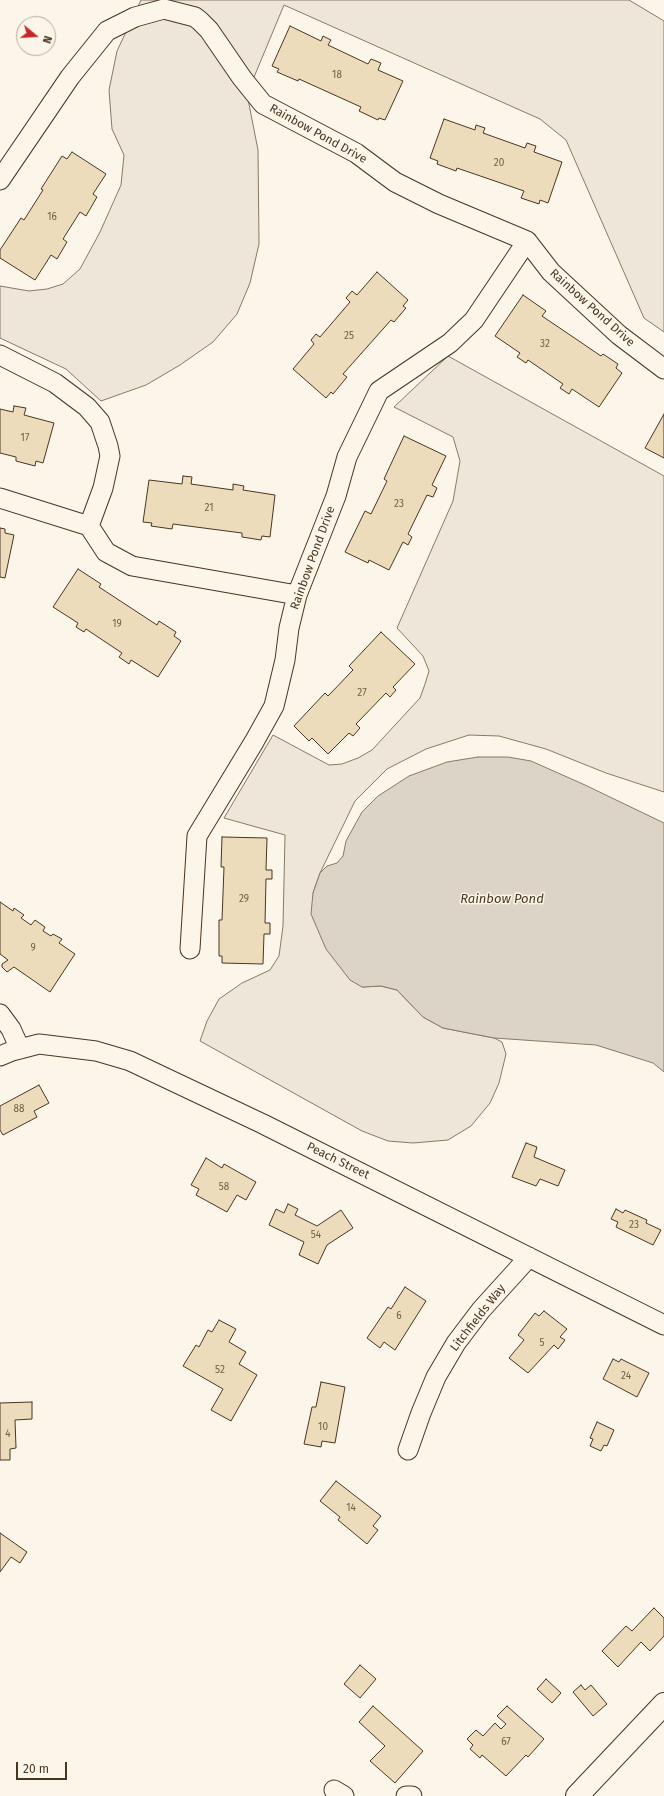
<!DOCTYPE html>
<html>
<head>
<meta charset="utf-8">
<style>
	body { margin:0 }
	#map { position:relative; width:664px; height:1796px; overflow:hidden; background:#fbf6e9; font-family:"Fira Sans",sans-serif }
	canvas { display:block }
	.north { position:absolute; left:16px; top:16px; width:40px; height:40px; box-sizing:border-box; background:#fbf6e9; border:1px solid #b4a999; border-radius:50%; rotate:108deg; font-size:11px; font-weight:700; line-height:16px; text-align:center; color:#4a3520 }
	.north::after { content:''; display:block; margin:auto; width:14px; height:18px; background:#c62828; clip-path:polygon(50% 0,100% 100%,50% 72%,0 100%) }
	.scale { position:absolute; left:16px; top:1762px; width:51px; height:18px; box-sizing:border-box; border:2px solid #4a3520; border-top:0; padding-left:5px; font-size:12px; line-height:14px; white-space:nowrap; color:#4a3520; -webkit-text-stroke:3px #fbf6e9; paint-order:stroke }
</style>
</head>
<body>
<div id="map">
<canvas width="664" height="1796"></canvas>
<div class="north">N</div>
<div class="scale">20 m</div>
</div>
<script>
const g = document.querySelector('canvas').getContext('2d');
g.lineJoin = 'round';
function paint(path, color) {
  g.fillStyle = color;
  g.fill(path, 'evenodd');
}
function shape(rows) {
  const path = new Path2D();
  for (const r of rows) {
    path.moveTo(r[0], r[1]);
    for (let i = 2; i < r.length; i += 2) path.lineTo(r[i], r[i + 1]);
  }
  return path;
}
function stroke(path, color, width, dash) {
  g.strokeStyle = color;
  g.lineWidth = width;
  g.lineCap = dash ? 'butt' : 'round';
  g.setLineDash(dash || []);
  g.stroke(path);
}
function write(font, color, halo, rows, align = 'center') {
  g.font = font + ' "Fira Sans",sans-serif';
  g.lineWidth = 3;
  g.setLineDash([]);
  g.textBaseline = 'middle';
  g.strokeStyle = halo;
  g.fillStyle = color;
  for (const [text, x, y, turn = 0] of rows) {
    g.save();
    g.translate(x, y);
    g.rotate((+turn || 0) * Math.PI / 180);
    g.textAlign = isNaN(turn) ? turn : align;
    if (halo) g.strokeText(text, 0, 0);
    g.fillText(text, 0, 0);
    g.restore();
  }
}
const green = shape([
	[141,0,629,0,664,21,664,332,644,318,566,140,540,119,284,5,247,94,258,150,259,244,250,283,237,314,213,342,180,365,146,385,101,401,66,369,0,338,0,286,29,291,47,289,63,284,80,269,100,232,121,185,124,155,112,129,109,90,117,51,141,0],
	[448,356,664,476,664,792,606,773,546,749,499,736,469,735,426,749,387,769,355,801,320,873,313,893,362,987,381,986,397,990,423,1017,443,1028,494,1038,502,1042,506,1054,499,1083,490,1103,471,1126,448,1140,413,1143,388,1141,362,1131,200,1041,207,1021,219,999,242,983,270,970,279,956,283,926,285,835,224,818,273,735,329,765,342,764,358,758,372,750,420,698,425,684,429,671,423,656,397,628,453,501,460,461,453,437,394,407,448,356]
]);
paint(green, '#ede6d9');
stroke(green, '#887966', 1);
const water = shape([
	[478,757,508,757,531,761,585,785,664,823,664,1072,653,1063,596,1045,494,1038,443,1028,423,1017,397,990,381,986,362,987,350,980,326,949,311,914,313,893,320,873,327,866,337,863,343,856,346,841,362,812,378,796,409,776,447,762,478,757]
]);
paint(water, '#dcd4c6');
stroke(water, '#887966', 1);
const building = shape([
	[290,26,321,41,323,36,331,40,328,45,368,64,371,59,381,63,378,70,403,81,385,120,379,118,378,120,359,111,361,107,299,79,298,81,277,72,279,69,272,66,290,26],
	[444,119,475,130,476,125,485,128,483,133,525,148,527,143,536,146,534,152,562,162,548,203,540,200,539,204,521,198,524,191,457,168,456,171,437,164,438,161,430,158,444,119],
	[72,152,106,174,93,194,97,197,86,216,80,212,63,239,67,242,57,259,51,255,35,280,0,258,0,250,21,218,24,220,43,190,41,189,62,156,67,159,72,152],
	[377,272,408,300,403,306,406,308,394,322,391,320,343,374,347,377,333,394,331,392,326,398,293,369,314,344,311,340,316,334,320,337,350,302,346,298,352,291,357,295,377,272],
	[523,295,546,311,542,316,601,356,603,354,618,364,616,368,622,373,599,407,572,389,569,394,560,388,563,384,528,360,526,363,517,357,520,353,495,336,523,295],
	[14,406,26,408,24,415,54,423,43,463,36,461,35,466,16,461,16,457,0,453,0,409,13,412,14,406],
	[664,414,664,458,645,448,664,414],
	[404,436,446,456,432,485,437,488,433,497,427,495,408,534,412,537,408,545,403,542,389,570,369,560,368,563,345,552,365,511,371,514,387,481,384,479,404,436],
	[183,476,192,477,191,484,233,490,233,484,244,486,243,490,275,495,270,537,262,536,261,540,242,537,242,533,173,524,172,529,151,526,152,523,143,522,149,480,182,484,183,476],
	[0,528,5,529,5,533,14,535,5,578,0,577,0,528],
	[78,569,101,584,99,587,157,625,159,621,176,632,174,636,181,641,158,677,131,660,129,664,119,657,122,653,86,629,84,632,76,627,78,623,53,607,78,569],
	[381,632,415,664,393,687,396,690,390,697,386,693,356,724,360,728,353,736,349,733,328,754,312,738,309,741,294,726,325,693,328,696,353,670,349,666,381,632],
	[222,837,267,838,266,870,272,870,272,879,266,879,265,923,270,923,270,934,264,934,263,964,222,963,222,956,219,956,219,920,222,920,224,867,221,867,222,837],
	[0,902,13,911,14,908,24,915,21,918,31,925,35,920,45,927,43,931,51,936,53,934,62,939,59,943,75,954,50,992,14,967,7,972,2,967,2,964,8,960,0,954,0,902],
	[39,1085,49,1103,34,1111,37,1117,3,1135,0,1130,0,1106,39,1085],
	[526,1143,537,1147,534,1157,565,1170,558,1186,540,1179,536,1186,512,1177,526,1143],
	[206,1158,222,1168,224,1164,256,1182,246,1200,237,1195,227,1212,196,1195,199,1189,191,1185,206,1158],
	[288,1204,298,1209,295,1215,317,1226,341,1210,353,1228,327,1245,318,1264,299,1255,304,1242,269,1225,276,1209,284,1213,288,1204],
	[616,1209,623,1213,625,1210,647,1220,646,1223,661,1230,653,1245,616,1227,618,1222,611,1219,616,1209],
	[405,1287,426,1301,395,1350,384,1342,380,1348,367,1338,388,1307,391,1309,405,1287],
	[544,1311,567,1329,560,1337,565,1340,558,1349,554,1345,528,1373,509,1358,524,1340,518,1335,535,1313,539,1316,544,1311],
	[219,1320,236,1329,229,1342,246,1352,239,1364,257,1375,231,1421,211,1410,223,1389,183,1366,196,1345,199,1347,208,1330,212,1332,219,1320],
	[613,1359,619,1362,621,1359,649,1373,637,1397,603,1379,613,1359],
	[321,1382,345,1387,335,1443,322,1441,321,1447,304,1444,312,1407,316,1407,321,1382],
	[32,1402,32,1419,15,1420,16,1448,10,1449,10,1460,0,1460,0,1403,32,1402],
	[597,1422,614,1430,607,1446,604,1445,601,1451,590,1446,593,1439,590,1438,597,1422],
	[336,1481,381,1516,373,1526,378,1530,367,1544,338,1520,340,1517,320,1501,336,1481],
	[0,1533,27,1552,20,1563,11,1557,0,1572,0,1533],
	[654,1608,664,1618,664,1636,650,1651,641,1642,618,1667,602,1651,626,1626,632,1631,654,1608],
	[360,1665,376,1679,360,1698,344,1684,360,1665],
	[546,1679,561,1693,552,1703,537,1689,546,1679],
	[581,1685,585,1690,591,1685,607,1704,593,1716,573,1692,581,1685],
	[373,1706,423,1751,395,1783,370,1761,385,1746,359,1722,373,1706],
	[507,1706,544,1739,528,1757,526,1755,506,1776,482,1755,480,1758,470,1749,473,1745,467,1739,476,1730,483,1736,495,1723,501,1729,506,1724,497,1716,507,1706]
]);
paint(building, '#ecdcbc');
stroke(building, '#4a3520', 1);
const minor = shape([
	[0,180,70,77,107,31,135,17,164,9,195,17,200,21,209,30,242,78,263,104,356,153,395,182,439,204,527,241,474,320,450,343,379,391,347,457,336,496,297,595,289,628,285,660,274,706,254,742,197,836,190,949],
	[527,241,551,272,619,335,664,369],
	[0,355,55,383,87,407,100,422,108,446,110,456,103,488,89,526],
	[0,498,89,526,106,552,132,566,297,595],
	[0,1014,11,1029,20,1049],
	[0,1056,12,1051,39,1044,96,1051,130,1061,263,1124,664,1325],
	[408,1450,421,1413,436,1377,456,1343,481,1310,529,1257],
	[334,1790,344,1796],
	[406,1796,412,1796]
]);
const major = shape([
	[577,1796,664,1704]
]);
stroke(minor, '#4a3520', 21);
stroke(major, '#4a3520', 24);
stroke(minor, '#fbf6e9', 19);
stroke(major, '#fbf6e9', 22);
write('10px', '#725f47', null, [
	["18",337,75],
	["20",499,163],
	["16",52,217],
	["25",349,336],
	["32",545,344],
	["17",25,438],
	["23",399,504],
	["21",209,508],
	["19",117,624],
	["27",362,693],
	["29",244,899],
	["9",33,948],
	["88",19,1109],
	["58",224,1187],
	["23",634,1225],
	["54",316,1235],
	["6",399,1316],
	["5",542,1343],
	["52",220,1370],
	["24",626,1376],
	["10",323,1427],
	["4",8,1434],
	["14",351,1508],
	["67",506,1742]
]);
write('12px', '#4a3520', '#fbf6e9', [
	["Rainbow Pond Drive",318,134,29],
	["Rainbow Pond Drive",592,308,42],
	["Rainbow Pond Drive",313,558,-70],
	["Peach Street",338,1161,26],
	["Litchfields Way",478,1318,-52]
]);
write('italic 13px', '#4a3520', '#fbf6e9', [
	["Rainbow Pond",502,899]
]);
</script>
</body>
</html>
